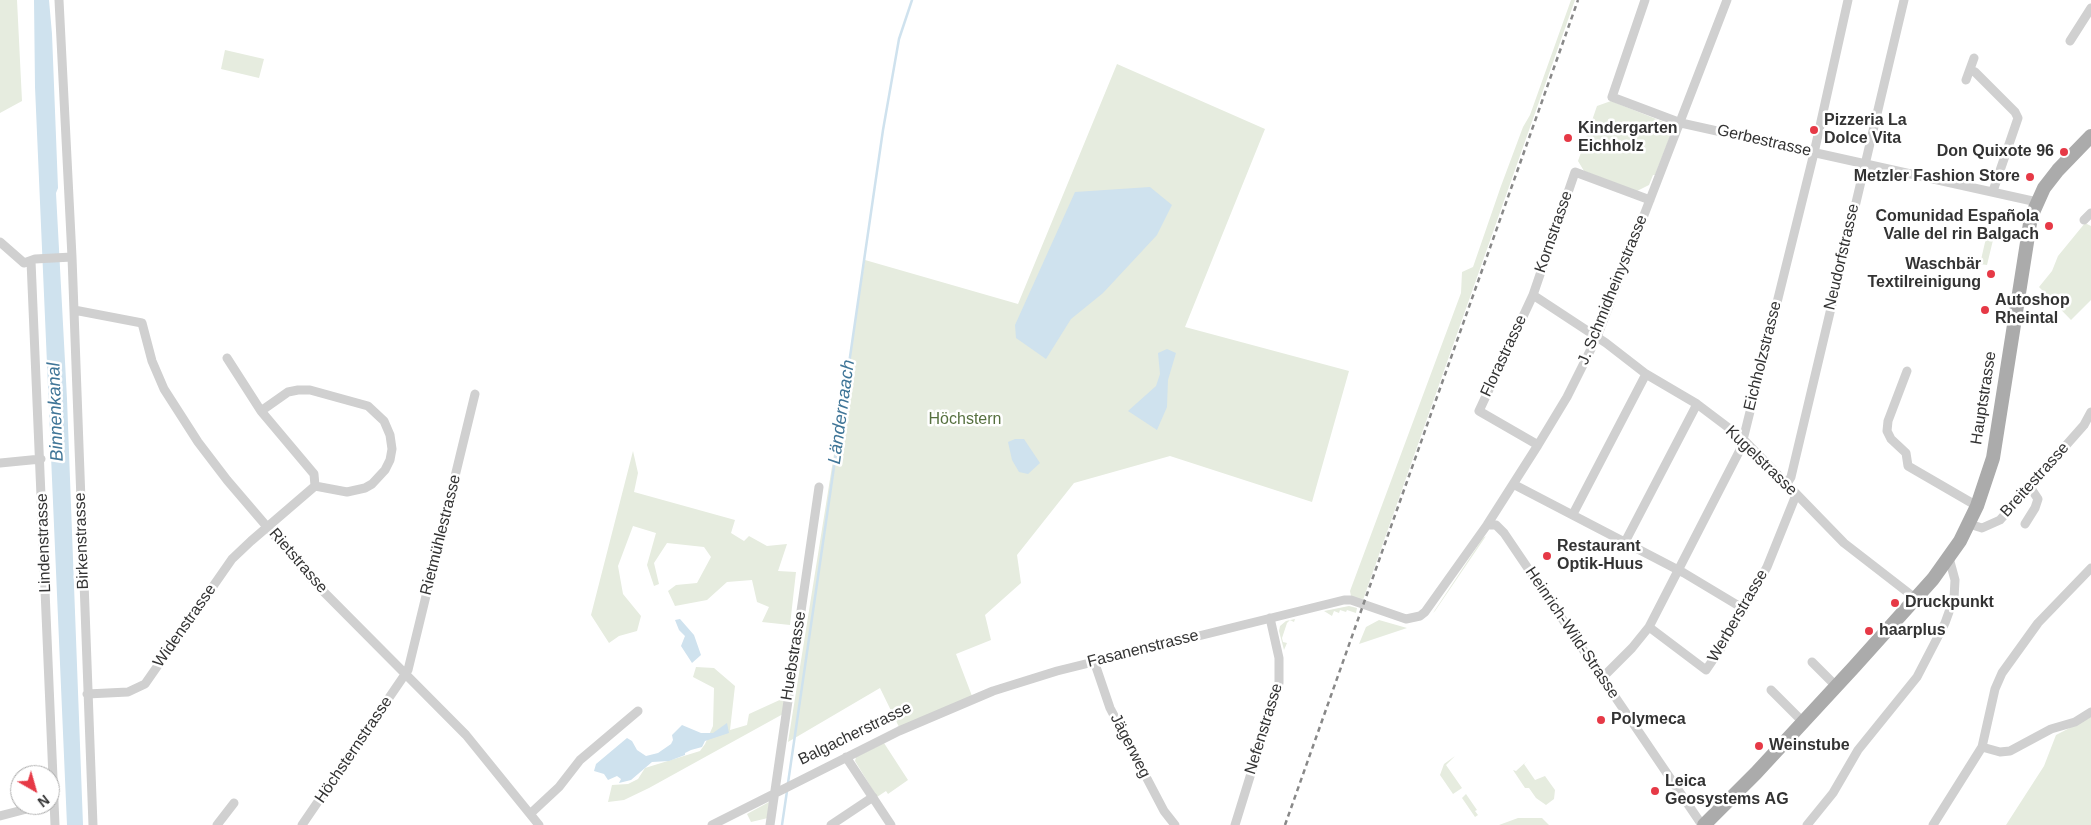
<!DOCTYPE html>
<html>
<head>
<meta charset="utf-8">
<style>
	body { margin:0 }
	#map { position:relative; width:2091px; height:825px; overflow:hidden; background:#fff; font-family:Helvetica,sans-serif }
	canvas { display:block }
	.north { position:absolute; left:10px; top:765px; width:50px; height:50px; box-sizing:border-box; background:#fff; border:1px solid #adadad; border-radius:50%; rotate:142deg; font-size:14px; font-weight:700; line-height:20px; text-align:center; color:#333 }
	.north::after { content:''; display:block; margin:auto; width:18px; height:22px; background:#e63946; clip-path:polygon(50% 0,100% 100%,50% 72%,0 100%) }
</style>
</head>
<body>
<div id="map">
<canvas width="2091" height="825"></canvas>
<div class="north">N</div>
</div>
<script>
const g = document.querySelector('canvas').getContext('2d');
g.lineJoin = 'round';
function paint(path, color) {
  g.fillStyle = color;
  g.fill(path, 'evenodd');
}
function shape(rows) {
  const path = new Path2D();
  for (const r of rows) {
    path.moveTo(r[0], r[1]);
    for (let i = 2; i < r.length; i += 2) path.lineTo(r[i], r[i + 1]);
  }
  return path;
}
function stroke(path, color, width, dash) {
  g.strokeStyle = color;
  g.lineWidth = width;
  g.lineCap = dash ? 'butt' : 'round';
  g.setLineDash(dash || []);
  g.stroke(path);
}
function write(font, color, halo, rows, align = 'center') {
  g.font = font + ' Helvetica,sans-serif';
  g.lineWidth = 5;
  g.setLineDash([]);
  g.textBaseline = 'middle';
  g.strokeStyle = halo;
  g.fillStyle = color;
  for (const [text, x, y, turn = 0] of rows) {
    g.save();
    g.translate(x, y);
    g.rotate((+turn || 0) * Math.PI / 180);
    g.textAlign = isNaN(turn) ? turn : align;
    if (halo) g.strokeText(text, 0, 0);
    g.fillText(text, 0, 0);
    g.restore();
  }
}
paint(shape([
	[0,0,17,0,22,101,0,113],
	[1571,0,1575,0,1363,600,1351,596,1350,591,1461,293,1462,272,1473,267,1501,186,1523,127,1530,115],
	[225,50,264,59,259,78,221,69],
	[1117,64,1265,129,1185,327,1349,371,1312,502,1170,456,1074,483,1017,555,1021,583,985,615,991,640,956,654,972,696,899,727,880,688,788,742,865,260,1018,304],
	[1611,101,1674,126,1655,175,1653,175,1649,185,1637,191,1584,171,1578,161,1597,106],
	[2085,223,2091,226,2091,300,2071,320,2039,287,2052,271,2058,256],
	[1986,238,1993,240,1987,265,1980,264],
	[633,451,638,473,634,492,735,520,731,533,744,541,749,536,767,546,787,544,778,571,796,572,790,625,762,622,769,607,757,602,752,580,727,582,707,600,675,606,668,591,676,585,697,583,711,557,704,547,667,543,654,563,659,584,654,586,647,565,656,533,633,526,618,566,623,594,641,616,637,631,619,636,609,643,591,615],
	[1486,536,1435,611,1433,613,1483,538],
	[1349,606,1357,608,1356,613,1347,610,1346,612,1340,610,1339,613,1334,611,1332,616,1324,611],
	[1295,619,1294,622,1290,620,1287,623,1282,638,1283,642,1287,643,1284,650,1279,631,1280,626,1286,621],
	[1379,620,1407,628,1359,644,1366,627],
	[696,667,714,668,735,686,730,730,747,725,749,714,784,698,783,714,649,788,624,800,608,802,612,785,628,784,638,779,645,768,700,751,705,744,713,726,714,688,693,677],
	[2091,717,2091,825,2006,825,2044,766,2056,735],
	[884,743,908,780,888,794,886,791,877,797,855,761,856,757],
	[1455,756,1446,765,1462,788,1453,794,1440,775,1444,764],
	[1528,760,1524,764,1535,780,1545,776,1555,790,1554,799,1546,805,1536,798,1529,788,1525,788,1513,770,1516,771],
	[1466,794,1477,810,1475,811,1478,815,1475,817,1462,798],
	[769,802,768,818,751,822,747,814],
	[1518,818,1542,818,1549,825,1499,825]
]), '#e6ecdf');
paint(shape([
	[34,0,49,0,52,34,58,188,56,193,67,399,83,825,67,825,35,87],
	[1150,187,1172,205,1157,235,1103,293,1071,319,1046,359,1016,338,1015,325,1075,192],
	[1167,349,1176,353,1168,380,1167,407,1157,430,1128,411,1156,386,1160,374,1158,353],
	[1015,439,1024,439,1040,463,1028,474,1019,472,1012,460,1008,442],
	[680,619,694,635,701,655,692,663,681,646,685,636,679,630,675,620],
	[727,723,729,733,705,741,702,747,691,750,685,753,685,755,669,761,652,762,631,780,619,783,621,779,617,776,608,780,604,774,594,771,596,764,627,738,632,741,637,750,646,756,658,753,671,744,673,740,672,735,682,725,701,733,713,733]
]), '#cfe2ee');
stroke(shape([
	[788,783,883,130,899,39,912,0],
	[782,825,787,791]
]), '#cfe2ee', 2.5);
stroke(shape([
	[59,0,72,257,93,825],
	[1645,0,1612,97,1681,123,2037,202],
	[2070,41,2091,8],
	[1970,70,1975,72,2015,112,2018,118,1993,191],
	[1966,80,1974,58],
	[1650,200,1575,172,1533,295,1606,343,1646,374,1697,404,1742,438,1844,543,1915,598],
	[2084,220,2091,213],
	[0,242,24,263,35,259,72,257],
	[31,261,55,825],
	[1533,295,1479,411,1538,445],
	[74,310,142,323,152,361,164,389,198,442,227,480,316,584,466,735,539,825],
	[227,358,261,411],
	[1907,371,1888,421,1887,431,1891,439,1906,453,1908,466,1977,506],
	[0,463,41,459],
	[1513,484,1684,573,1744,609],
	[1786,485,1791,477,1904,0],
	[1573,514,1646,374],
	[1969,524,1982,528,2000,520,2084,425,2091,412],
	[2025,524,2035,508,2038,499,2030,487],
	[1487,525,1496,525,1504,533,1702,825],
	[1625,542,1697,404],
	[1649,627,1706,670,1721,648,1767,567,1796,495],
	[1094,661,1110,708,1164,811,1175,825],
	[1812,662,1836,686],
	[1602,678,1632,648,1649,627,1741,448,1814,153,1848,0],
	[1771,690,1803,722],
	[87,694,128,692,145,684,232,559,251,541,315,486,314,474,261,411,288,392,298,390,310,390,368,406,384,421,390,435,392,449,390,460,385,470,372,484,365,488,347,492,315,486],
	[1982,747,2000,752,2010,751,2051,729,2075,722,2091,712],
	[846,757,891,825],
	[530,814,559,787,580,760,638,711],
	[0,816,42,805],
	[217,825,234,803],
	[302,825,408,670,475,394],
	[712,825,899,731,993,691,1057,671,1344,600,1351,600,1406,619,1420,616,1425,612,1487,525,1538,445,1567,397,1597,337,1727,0],
	[770,825,819,487],
	[831,825,873,797],
	[1235,825,1279,683,1279,658,1270,618],
	[1807,825,1833,793,1858,750,1917,677,1945,623,1954,598,1955,580,1949,558],
	[1933,825,1982,747,1995,689,2002,673,2038,623,2091,568]
]), '#d0d0d0', 9);
stroke(shape([
	[1704,825,1756,773,1854,667,1933,579,1960,541,1977,506,1993,458,2031,217,2044,188,2058,170,2091,136]
]), '#ababab', 14);
stroke(shape([
	[1285,825,1578,0]
]), '#888', 2.5, [5, 4]);
for (const [x, y, r, color] of [
	[1814,130,5,"#e63946"],
	[1568,138,5,"#e63946"],
	[2064,152,5,"#e63946"],
	[2030,177,5,"#e63946"],
	[2049,226,5,"#e63946"],
	[1991,274,5,"#e63946"],
	[1985,310,5,"#e63946"],
	[1547,556,5,"#e63946"],
	[1895,603,5,"#e63946"],
	[1869,631,5,"#e63946"],
	[1601,720,5,"#e63946"],
	[1759,746,5,"#e63946"],
	[1655,791,5,"#e63946"]
]) {
  const dot = new Path2D();
  dot.arc(x, y, r, 0, 2 * Math.PI);
  g.fillStyle = color;
  g.fill(dot);
  stroke(dot, '#fff', 2);
}
write('bold 16px', '#333', '#fff', [
	["Pizzeria La",1824,121],
	["Dolce Vita",1824,139],
	["Kindergarten",1578,129],
	["Eichholz",1578,147],
	["Don Quixote 96",2054,152,"right"],
	["Metzler Fashion Store",2020,177,"right"],
	["Comunidad Española",2039,217,"right"],
	["Valle del rin Balgach",2039,235,"right"],
	["Waschbär",1981,265,"right"],
	["Textilreinigung",1981,283,"right"],
	["Autoshop",1995,301],
	["Rheintal",1995,319],
	["Restaurant",1557,547],
	["Optik-Huus",1557,565],
	["Druckpunkt",1905,603],
	["haarplus",1879,631],
	["Polymeca",1611,720],
	["Weinstube",1769,746],
	["Leica",1665,782],
	["Geosystems AG",1665,800]
], 'left');
write('16px', '#333', '#fff', [
	["Gerbestrasse",1764,141,13],
	["Kornstrasse",1554,232,-71],
	["Neudorfstrasse",1842,257,-77],
	["J. Schmidheinystrasse",1613,290,-68],
	["Florastrasse",1504,356,-65],
	["Eichholzstrasse",1763,356,-76],
	["Hauptstrasse",1984,398,-81],
	["Kugelstrasse",1761,461,44],
	["Breitestrasse",2035,480,-48],
	["Rietmühlestrasse",441,535,-76],
	["Birkenstrasse",82,541,-92],
	["Lindenstrasse",44,543,-92],
	["Rietstrasse",298,561,49],
	["Werberstrasse",1738,616,-60],
	["Widenstrasse",185,626,-55],
	["Heinrich-Wild-Strasse",1572,633,56],
	["Fasanenstrasse",1143,649,-14],
	["Huebstrasse",794,656,-81],
	["Nefenstrasse",1264,729,-73],
	["Balgacherstrasse",855,734,-26],
	["Jägerweg",1130,746,63],
	["Höchsternstrasse",354,750,-56]
]);
write('16px', '#56703f', '#fff', [
	["Höchstern",965,420]
]);
write('italic 18px', '#3f7597', '#fff', [
	["Binnenkanal",56,412,-92],
	["Ländernaach",842,412,-82]
]);
</script>
</body>
</html>
